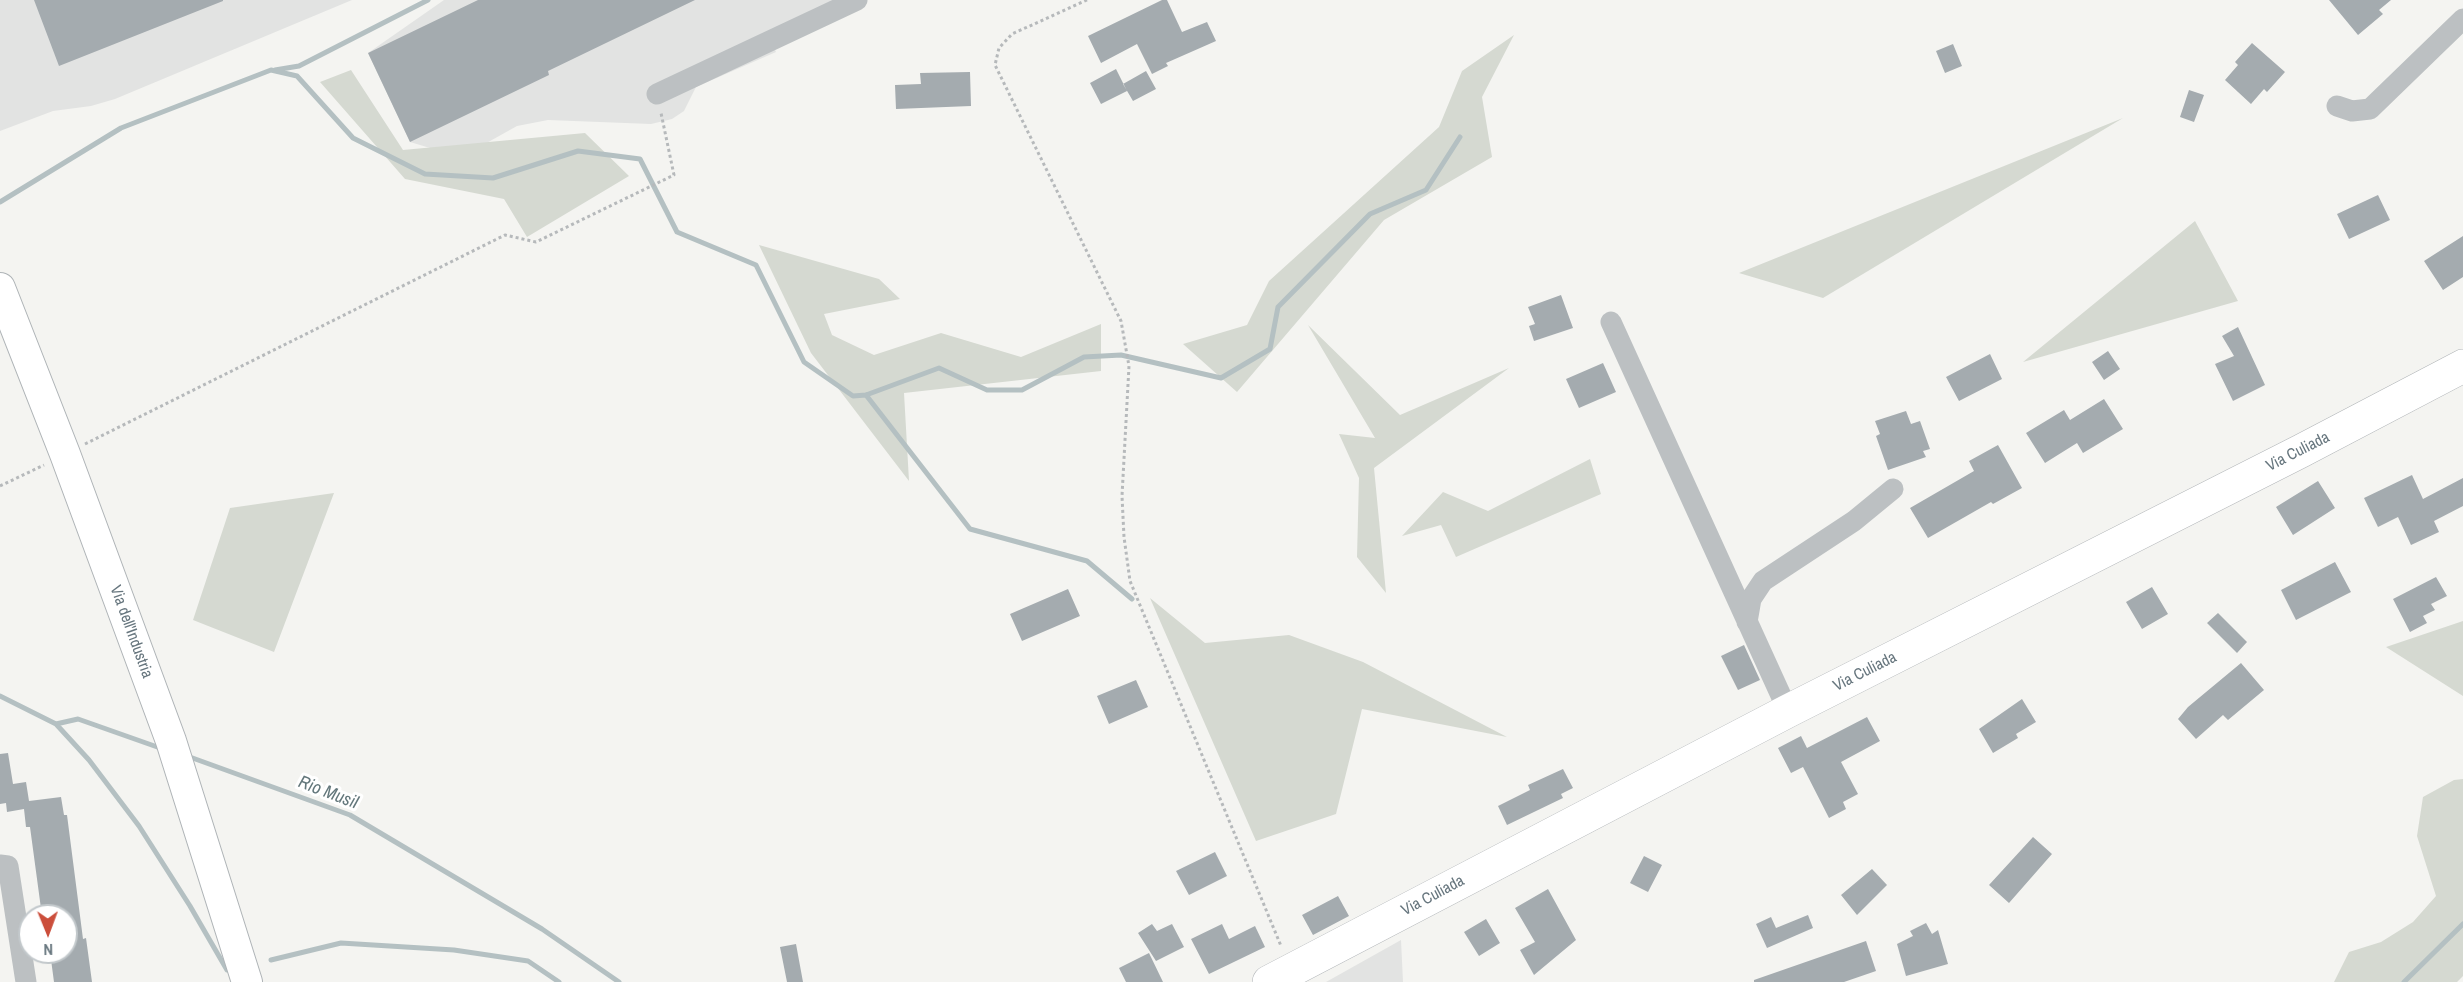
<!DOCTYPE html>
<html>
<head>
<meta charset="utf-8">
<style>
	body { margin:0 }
	#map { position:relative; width:2463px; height:982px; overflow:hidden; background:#f4f4f1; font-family:"Archivo Narrow",sans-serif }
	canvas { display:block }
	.north { position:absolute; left:18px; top:904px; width:60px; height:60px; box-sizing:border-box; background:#fff; border:2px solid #c2c8cb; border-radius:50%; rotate:179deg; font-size:16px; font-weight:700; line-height:24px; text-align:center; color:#67767e }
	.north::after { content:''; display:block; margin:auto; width:21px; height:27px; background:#cb4e3b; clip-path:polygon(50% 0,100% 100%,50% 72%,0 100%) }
</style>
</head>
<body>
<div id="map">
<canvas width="2463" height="982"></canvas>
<div class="north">N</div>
</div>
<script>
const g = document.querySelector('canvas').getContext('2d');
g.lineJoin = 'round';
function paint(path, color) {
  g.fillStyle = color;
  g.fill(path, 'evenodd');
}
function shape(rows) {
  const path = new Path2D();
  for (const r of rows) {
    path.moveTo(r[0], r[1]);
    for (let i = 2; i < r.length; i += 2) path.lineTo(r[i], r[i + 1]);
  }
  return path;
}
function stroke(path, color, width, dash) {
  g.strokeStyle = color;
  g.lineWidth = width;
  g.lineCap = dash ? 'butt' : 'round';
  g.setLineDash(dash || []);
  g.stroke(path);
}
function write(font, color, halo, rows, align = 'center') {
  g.font = font + ' "Archivo Narrow",sans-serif';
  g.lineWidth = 6;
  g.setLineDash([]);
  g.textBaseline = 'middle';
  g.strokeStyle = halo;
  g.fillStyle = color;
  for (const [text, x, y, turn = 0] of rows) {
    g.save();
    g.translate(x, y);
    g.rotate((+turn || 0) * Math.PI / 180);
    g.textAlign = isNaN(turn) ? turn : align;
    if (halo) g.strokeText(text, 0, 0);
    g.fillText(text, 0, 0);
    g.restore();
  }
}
paint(shape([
	[0,0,352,0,115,99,91,106,53,111,0,131],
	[444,0,851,0,770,39,776,52,696,87,684,111,672,119,651,124,548,120,517,126,474,150,440,151,410,142,368,53],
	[1401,940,1403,982,1326,982]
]), '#e2e3e2');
paint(shape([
	[1514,35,1482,97,1492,157,1384,220,1237,392,1183,344,1247,325,1269,281,1439,127,1462,71],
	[351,70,403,150,585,133,629,176,527,237,504,199,405,179,320,82],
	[2123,118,1823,298,1739,273],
	[2195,221,2238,301,2023,362],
	[759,245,879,279,900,299,824,314,832,335,874,355,941,333,1021,357,1101,324,1101,371,904,393,909,481,811,353],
	[1308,325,1400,415,1509,368,1374,468,1386,593,1357,557,1359,478,1339,434,1375,438],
	[1590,459,1601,494,1456,557,1441,525,1402,536,1443,492,1488,511],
	[334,493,274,652,193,620,230,508],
	[1150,598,1205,643,1289,635,1363,662,1507,737,1362,709,1336,814,1256,841],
	[2463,621,2463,696,2386,647],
	[2463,779,2463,976,2457,982,2334,982,2349,952,2381,942,2413,922,2436,896,2417,836,2423,797,2454,780]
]), '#d5d9d1');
stroke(shape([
	[275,70,299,66,428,0],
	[0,202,121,128,271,70,297,76,353,138,425,174,493,178,578,151,640,159,677,232,756,265,804,362,853,396,866,395,939,368,987,390,1022,390,1084,357,1121,355,1221,378,1270,349,1278,307,1370,214,1426,190,1460,137],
	[866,395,970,529,1087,561,1132,599],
	[0,696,56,724,78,719,163,749],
	[56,724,89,760,139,826,190,906,227,970],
	[187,756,350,815,542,929,619,982],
	[271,960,341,943,454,950,528,961,559,982],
	[2404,982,2463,924]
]), '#b4c0c2', 5);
paint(shape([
	[34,0,223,0,223,1,59,66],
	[478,0,695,0,548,71,549,75,410,142,368,53],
	[1162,0,1167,0,1182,32,1207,22,1216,41,1166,63,1168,66,1152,74,1137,44,1101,63,1088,36],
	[2329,0,2391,0,2379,10,2383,14,2358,35],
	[2252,43,2285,72,2267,92,2264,89,2251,104,2225,80,2238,65,2235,62],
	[1953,44,1962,66,1945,73,1936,51],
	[1116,69,1127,91,1101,104,1090,83],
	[1146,71,1156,89,1133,101,1123,84],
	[970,72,971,106,896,109,895,85,921,84,920,73],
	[2189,90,2204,95,2194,122,2180,117],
	[2378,195,2390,220,2349,239,2337,214],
	[2463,236,2463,277,2443,290,2424,261],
	[1561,295,1573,328,1534,341,1529,326,1535,324,1528,307],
	[2238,327,2265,385,2233,401,2215,364,2234,356,2222,336],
	[2108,351,2120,369,2104,380,2092,362],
	[1990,354,2002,379,1959,401,1946,377],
	[1603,363,1616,392,1579,408,1566,379],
	[2104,399,2123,429,2083,453,2077,443,2045,463,2026,433,2064,410,2070,420],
	[1906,411,1911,424,1920,421,1930,449,1923,451,1926,457,1888,470,1876,436,1880,434,1875,421],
	[1998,445,2022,488,1993,504,1991,502,1928,538,1910,508,1974,471,1969,461],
	[2412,475,2423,499,2463,478,2463,506,2434,521,2439,532,2411,545,2398,517,2378,527,2364,498],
	[2318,481,2335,508,2293,535,2276,507],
	[2335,562,2351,592,2296,620,2281,590],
	[2436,577,2447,596,2431,604,2435,610,2423,616,2427,623,2410,632,2393,599],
	[2152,587,2168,614,2142,629,2126,602],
	[1068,589,1080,616,1022,641,1010,614],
	[2218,613,2247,642,2237,653,2207,623],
	[1744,645,1760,680,1738,690,1721,656],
	[2241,663,2264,690,2228,720,2223,715,2196,739,2178,719,2188,707],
	[1136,680,1148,707,1109,724,1097,696],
	[2022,699,2036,722,2016,734,2018,738,1993,753,1979,729],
	[1867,717,1880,741,1841,762,1858,794,1843,802,1846,809,1829,818,1803,767,1791,773,1778,748,1801,736,1807,748],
	[8,753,13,784,26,782,29,801,61,797,64,815,67,815,83,939,86,938,92,982,54,982,50,952,66,952,66,916,42,916,30,827,26,827,24,809,7,812,6,803,0,804,0,754],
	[1563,769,1573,788,1561,794,1563,798,1507,825,1498,806,1530,790,1528,785],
	[2033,837,2052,854,2009,903,1989,885],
	[1215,852,1227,876,1189,895,1176,871],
	[1644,856,1662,865,1648,892,1630,883],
	[1872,869,1887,885,1857,915,1841,895],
	[1548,889,1576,940,1534,975,1520,950,1535,942,1515,908],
	[1338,896,1349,916,1313,935,1302,915],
	[1808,915,1813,928,1767,948,1756,924,1771,917,1776,928],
	[1486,919,1500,943,1479,956,1464,932],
	[1926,923,1932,934,1938,930,1948,964,1906,976,1897,944,1913,936,1910,931],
	[1152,924,1157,931,1172,924,1184,947,1156,961,1138,933],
	[1222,924,1229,939,1255,926,1265,947,1209,974,1191,939],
	[1866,941,1876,971,1844,982,1754,982,1754,980],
	[796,944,803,982,787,982,780,947],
	[1149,953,1163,982,1126,982,1119,968]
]), '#a4abaf');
const secondary = shape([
	[0,288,65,454,171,741,247,982]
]);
const primary = shape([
	[1269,982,1788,711,2301,451,2463,366]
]);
stroke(secondary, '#afb4b7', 32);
stroke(primary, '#b0b4b7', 34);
stroke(shape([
	[1087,0,1012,34,999,48,995,65,1121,321,1129,366,1122,496,1124,537,1130,581,1281,946],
	[85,444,505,235,536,242,674,175,661,113],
	[0,486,44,465]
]), '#b6b9bb', 3, [3, 3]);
stroke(shape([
	[657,94,857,0],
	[2337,106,2352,111,2370,109,2463,19],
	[1611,322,1788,711],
	[1747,622,1751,599,1763,581,1854,521,1893,489],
	[0,865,8,866,26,982]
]), '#bcc0c2', 21);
stroke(secondary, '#fff', 30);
stroke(primary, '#fff', 33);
write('16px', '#67767e', '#fff', [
	["Via Culiada",2298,452,-27],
	["Via dell'Industria",131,632,70],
	["Via Culiada",1865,672,-27],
	["Via Culiada",1433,896,-28]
]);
write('italic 18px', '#63777b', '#fff', [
	["Rio Musil",328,793,21]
]);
</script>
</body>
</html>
